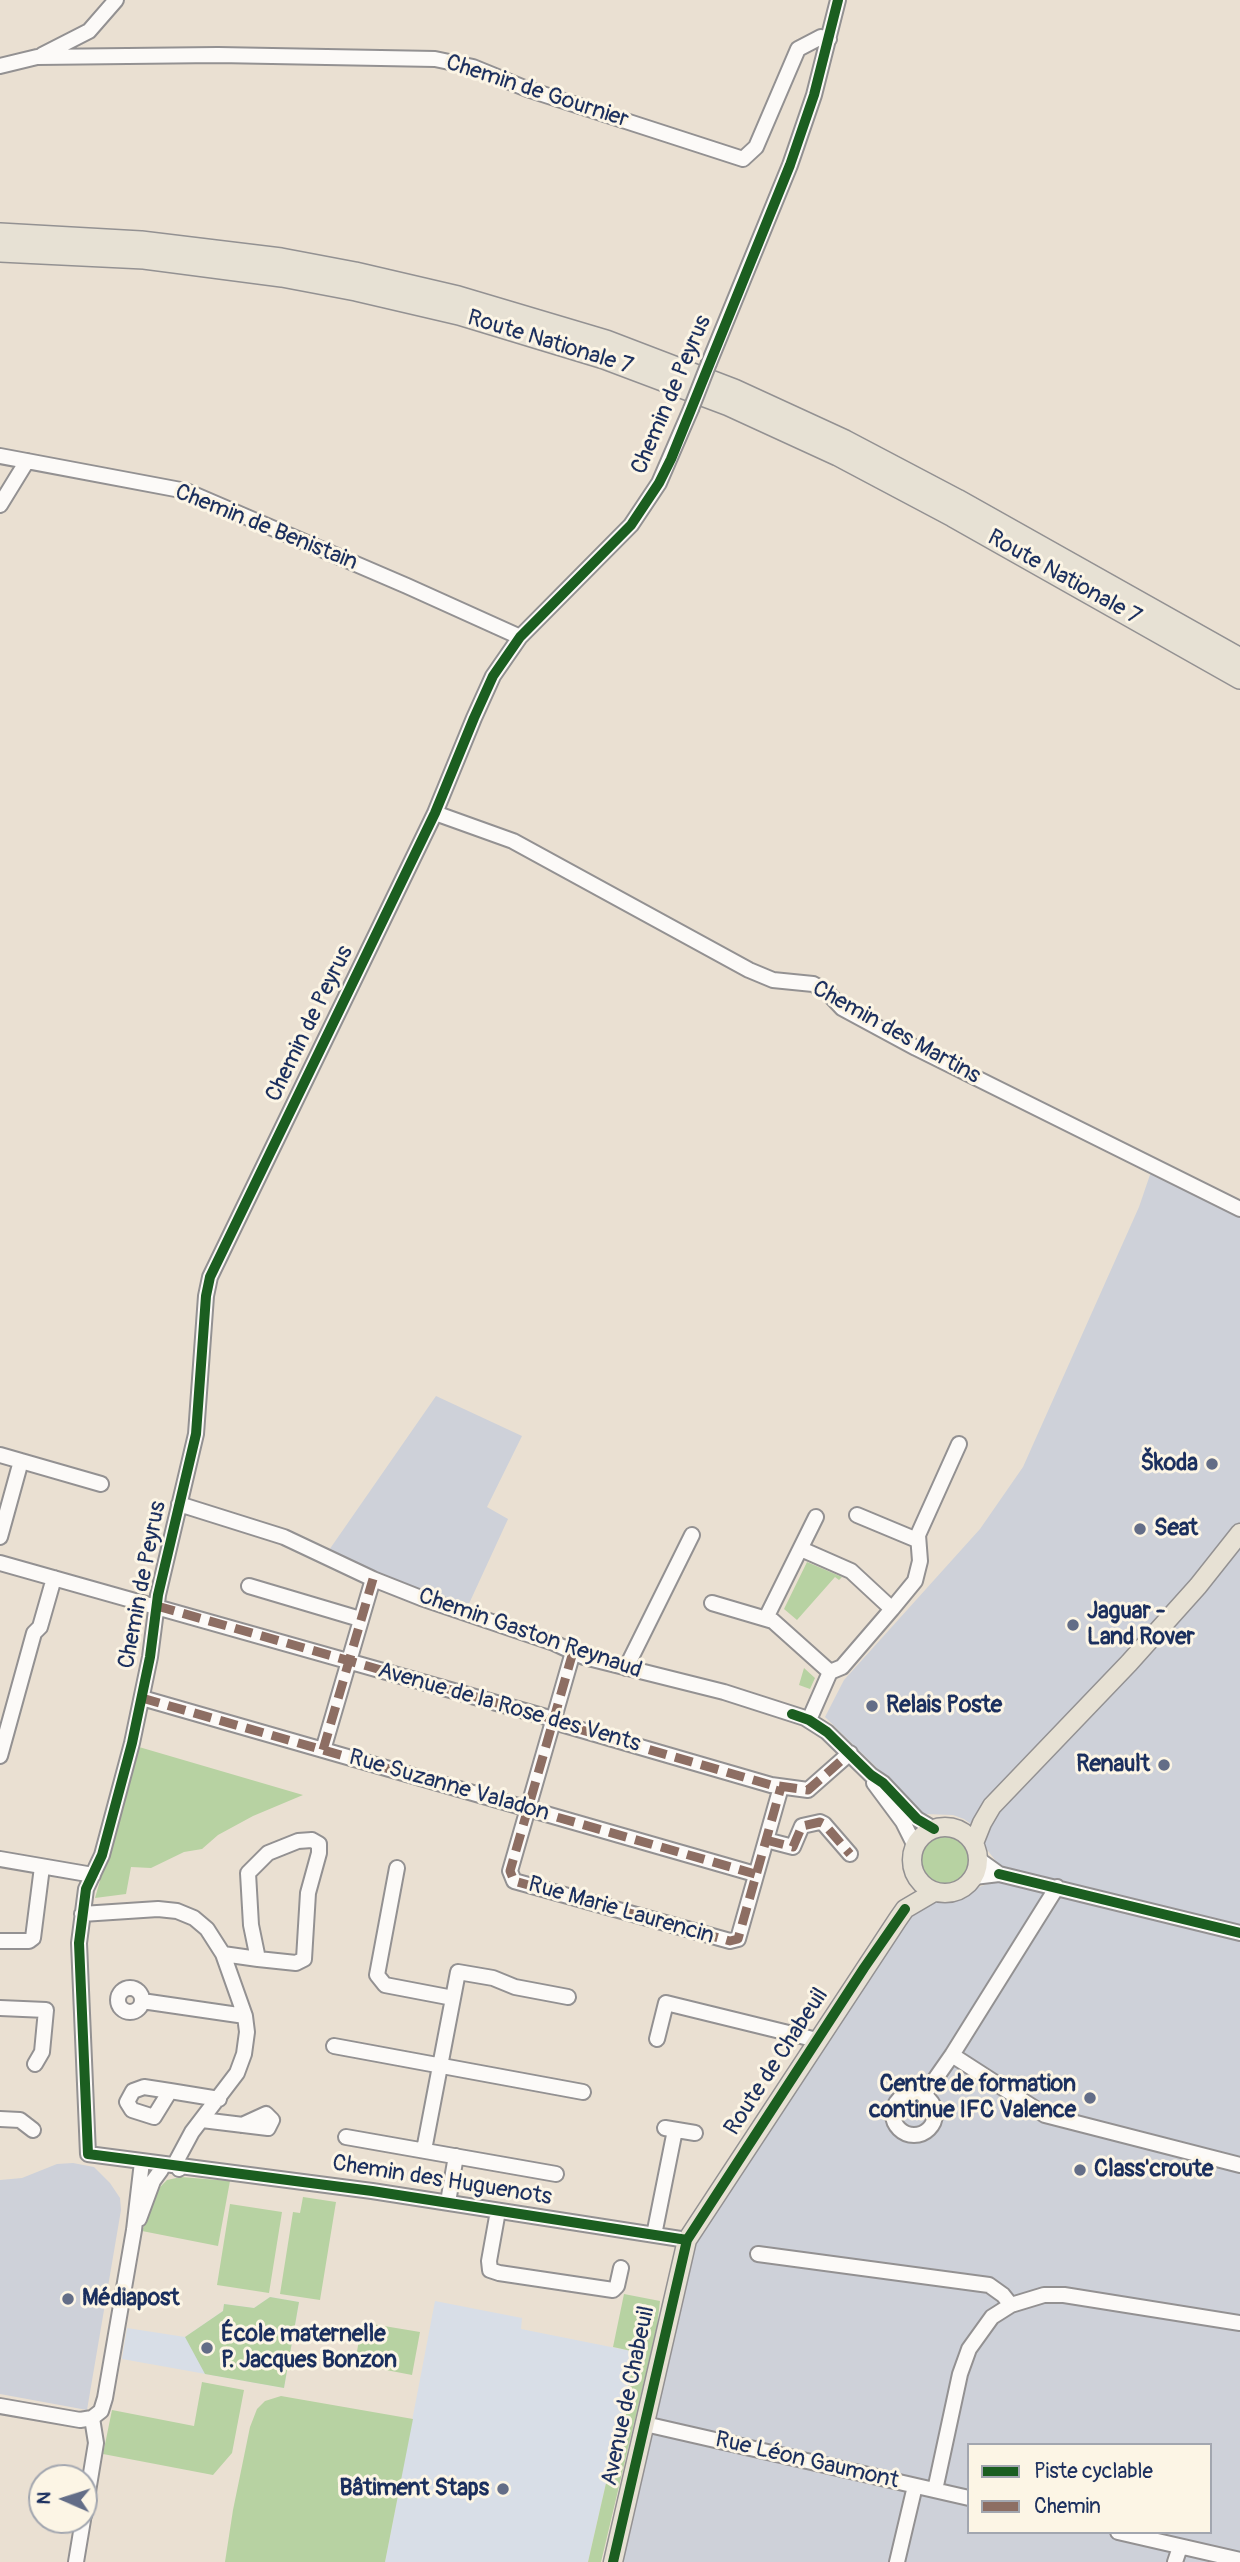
<!DOCTYPE html>
<html>
<head>
<meta charset="utf-8">
<style>
	body { margin:0 }
	#map { position:relative; width:1240px; height:2562px; overflow:hidden; background:#eae0d2; font-family:Pangolin,sans-serif }
	canvas { display:block }
	.legend { position:absolute; left:967px; top:2443px; width:245px; height:91px; box-sizing:border-box; background:#fcf5e5; border:2px solid #a2a6af; margin:0; padding:9px 12px; list-style:none; font-size:21px; color:#1b2f5e }
	.legend li { display:flex; align-items:center; gap:14px; height:35px }
	.legend b { width:35px; border:2px solid #a2a6af }
	.north { position:absolute; left:28px; top:2464px; width:70px; height:70px; box-sizing:border-box; background:#fcf5e5; border:2px solid #a2a6af; border-radius:50%; rotate:273deg; font-size:19px; font-weight:700; line-height:28px; text-align:center; color:#1b2f5e }
	.north::after { content:''; display:block; margin:auto; width:24px; height:32px; background:#636d87; clip-path:polygon(50% 0,100% 100%,50% 72%,0 100%) }
</style>
</head>
<body>
<div id="map">
<canvas width="1240" height="2562"></canvas>
<ul class="legend">
<li><b style="height:9px;background:#1b5e20"></b>Piste cyclable</li>
<li><b style="height:9px;background:#8d6e63"></b>Chemin</li>
</ul>
<div class="north">N</div>
</div>
<script>
const g = document.querySelector('canvas').getContext('2d');
g.lineJoin = 'round';
function paint(path, color) {
  g.fillStyle = color;
  g.fill(path, 'evenodd');
}
function shape(rows) {
  const path = new Path2D();
  for (const r of rows) {
    if (r.length === 3) {
      path.moveTo(r[0] + r[2], r[1]);
      path.arc(r[0], r[1], r[2], 0, 2 * Math.PI);
      continue;
    }
    path.moveTo(r[0], r[1]);
    for (let i = 2; i < r.length; i += 2) path.lineTo(r[i], r[i + 1]);
  }
  return path;
}
function stroke(path, color, width, dash) {
  g.strokeStyle = color;
  g.lineWidth = width;
  g.lineCap = dash ? 'butt' : 'round';
  g.setLineDash(dash || []);
  g.stroke(path);
}
function write(font, color, halo, rows, align = 'center') {
  g.font = font + ' Pangolin,sans-serif';
  g.lineWidth = 6;
  g.setLineDash([]);
  g.textBaseline = 'middle';
  g.strokeStyle = halo;
  g.fillStyle = color;
  for (const [text, x, y, turn = 0] of rows) {
    g.save();
    g.translate(x, y);
    g.rotate((+turn || 0) * Math.PI / 180);
    g.textAlign = isNaN(turn) ? turn : align;
    if (halo) g.strokeText(text, 0, 0);
    g.fillText(text, 0, 0);
    g.restore();
  }
}
paint(shape([
	[270,2297,299,2302,284,2388,122,2359,127,2328,185,2337,223,2311,224,2304,254,2308],
	[435,2301,522,2318,521,2329,636,2352,588,2562,385,2562]
]), '#d8dee7');
paint(shape([
	[1153,1166,1240,1208,1240,2562,616,2562,689,2248,903,1918,927,1900,947,1900,987,1884,995,1860,985,1847,983,1833,964,1819,953,1815,924,1814,825,1717,844,1680,980,1529,1023,1467,1139,1207],
	[969,2445,1210,2445,1210,2532,969,2532],
	[436,1396,522,1436,487,1507,508,1519,467,1608,423,1597,327,1553],
	[73,2163,94,2167,110,2183,120,2198,121,2210,87,2410,0,2394,0,2180,22,2178,57,2164]
]), '#ced1d9');
paint(shape([
	[807,1562,842,1577,839,1580,835,1577,797,1620,784,1609],
	[804,1668,815,1678,810,1689,799,1685],
	[139,1747,303,1795,253,1816,218,1835,202,1849,184,1852,151,1868,131,1867,126,1894,95,1898],
	[944,1860,27],
	[181,2177,230,2181,218,2246,142,2231,160,2187,167,2180],
	[303,2197,336,2202,320,2300,280,2294,293,2212,300,2213],
	[230,2204,282,2212,269,2293,217,2285],
	[624,2294,660,2301,657,2327,601,2562,588,2562,636,2352,613,2347],
	[270,2297,299,2302,284,2388,205,2374,185,2337,223,2311,224,2304,254,2308],
	[366,2323,420,2332,412,2375,355,2364,361,2327],
	[202,2382,244,2390,232,2453,213,2475,103,2454,112,2410,194,2426],
	[281,2396,413,2419,385,2562,225,2562,233,2510,250,2427,257,2409,265,2401]
]), '#b7d2a2');
const minor = shape([
	[42,55,89,31,116,0],
	[0,66,37,57,218,55,435,59,473,67,527,89,743,159,756,147,798,49,821,37,829,39],
	[709,363,790,165,814,95,838,0],
	[0,456,186,491,407,586,520,637],
	[0,505,27,461],
	[435,813,513,841,749,970,773,980,813,984,826,991,842,1008,916,1048,1240,1209],
	[0,1455,101,1484],
	[179,1504,284,1537,373,1579,421,1598,554,1643,584,1657,724,1692,805,1718,827,1732,871,1775,883,1783,917,1819,934,1829],
	[857,1515,917,1540],
	[0,1537,21,1461],
	[801,1549,851,1571,892,1609,842,1667,830,1672],
	[0,1563,546,1717,554,1722,771,1785,808,1790,850,1753],
	[249,1586,360,1619],
	[712,1603,773,1621,830,1672,809,1720],
	[892,1609,915,1581,920,1561,918,1535,959,1444],
	[766,1618,816,1517],
	[573,1652,510,1871,514,1881,730,1941,738,1939,781,1787],
	[626,1668,692,1535],
	[142,1698,755,1874],
	[323,1750,373,1579],
	[0,1756,34,1633,40,1627,54,1578],
	[874,1783,903,1822,915,1846],
	[312,1840,319,1844,319,1853,308,1893,304,1959,296,1963,258,1959,251,1925,248,1873,268,1853,298,1841,312,1840],
	[766,1840,793,1847,802,1826,820,1822,824,1824,850,1854],
	[0,1859,93,1875],
	[978,1859,999,1874],
	[397,1868,377,1975,385,1985,453,1998],
	[974,1877,999,1874,1240,1933],
	[82,1914,158,1909,177,1911,194,1918,207,1929,223,1954,245,2016,247,2032,244,2054,237,2073,192,2132,177,2160,179,2169],
	[0,1941,29,1941,33,1938,42,1867],
	[223,1954,258,1959],
	[130,2000,12],
	[142,2001,245,2016],
	[0,2008,46,2010,42,2052,35,2064],
	[657,2039,666,2003,817,2040],
	[334,2046,583,2092],
	[952,2055,1045,2115,1240,2165],
	[170,2091,154,2117,132,2110,127,2102,133,2091,144,2087,170,2091,219,2099],
	[914,2114,21],
	[924,2095,952,2055,1057,1887],
	[0,2119,20,2120,33,2130],
	[202,2120,268,2128,272,2120,266,2114,242,2125],
	[665,2128,695,2133],
	[346,2137,556,2174],
	[424,2150,458,1972,493,1978,515,1987,568,1997],
	[448,2202,456,2156],
	[498,2211,489,2261,490,2270,499,2273,613,2290,617,2286,621,2268],
	[139,2219,153,2181,161,2170],
	[654,2235,675,2130],
	[687,2240,372,2191,88,2154,79,1943,86,1889,102,1855,132,1743,150,1657,158,1595,196,1434,206,1296,210,1277,435,813,474,718,493,676,520,637,631,525,659,483,691,409],
	[758,2254,989,2285,1003,2295,1011,2305],
	[0,2406,80,2420,92,2418],
	[92,2418,101,2411,105,2398,134,2230,142,2162],
	[645,2424,969,2498],
	[935,2490,960,2374,969,2349,992,2317,1011,2305,1044,2295,1064,2295,1240,2323],
	[84,2516,96,2443,92,2418],
	[1118,2532,1240,2560],
	[76,2562,83,2520],
	[897,2562,915,2486],
	[1175,2562,1180,2547]
]);
const major = shape([
	[945,1860,33],
	[974,1843,982,1823,992,1806,1129,1663,1198,1586,1240,1533],
	[613,2562,687,2240,898,1919,905,1909,934,1892]
]);
const highway = shape([
	[0,234,141,242,281,259,355,273,458,297,606,341,734,390,845,441,957,500,1240,659],
	[0,251,144,258,282,276,356,290,459,314,604,358,729,405,838,455,953,516,1240,678]
]);
stroke(minor, '#939192', 18);
stroke(major, '#939192', 21);
stroke(highway, '#939192', 24);
stroke(minor, '#fcfaf8', 14);
stroke(major, '#e7e1d4', 18);
stroke(highway, '#e7e1d4', 21);
const minorBridge = shape([
	[691,409,709,363]
]);
stroke(minorBridge, '#939192', 18, []);
stroke(minorBridge, '#fcfaf8', 14);
stroke(shape([
	[157,1606,546,1717,554,1722,771,1785,808,1790,850,1753],
	[573,1652,510,1871,514,1881,730,1941,738,1939,781,1787],
	[142,1698,755,1874],
	[323,1750,373,1579],
	[766,1840,793,1847,802,1826,820,1822,824,1824,850,1854]
]), '#8d6e63', 9, [18, 9]);
stroke(shape([
	[792,1714,809,1720,827,1732,871,1775,883,1783,917,1819,934,1829],
	[999,1874,1240,1933],
	[687,2240,372,2191,88,2154,79,1943,86,1889,102,1855,132,1743,150,1657,158,1595,196,1434,206,1296,210,1277,435,813,474,718,493,676,520,637,631,525,659,483,671,459,790,165,814,95,838,0],
	[613,2562,687,2240,864,1968,905,1909]
]), '#1b5e20', 10);
for (const [x, y, r, color] of [
	[1212,1464,7,"#636d87"],
	[1140,1529,7,"#636d87"],
	[1073,1625,7,"#636d87"],
	[872,1706,7,"#636d87"],
	[1164,1765,7,"#636d87"],
	[1090,2098,7,"#636d87"],
	[1080,2170,7,"#636d87"],
	[68,2299,7,"#636d87"],
	[207,2348,7,"#636d87"],
	[503,2489,7,"#636d87"]
]) {
  const dot = new Path2D();
  dot.arc(x, y, r, 0, 2 * Math.PI);
  g.fillStyle = color;
  g.fill(dot);
  stroke(dot, '#fcf5e5', 2.5);
}
write('23px', '#1b2f5e', '#fcf5e5', [
	["Chemin de Gournier",537,92,18],
	["Route Nationale 7",550,343,17],
	["Chemin de Peyrus",672,395,-67],
	["Chemin de Benistain",266,528,22],
	["Route Nationale 7",1064,578,29],
	["Chemin de Peyrus",310,1024,-64],
	["Chemin des Martins",896,1033,29],
	["Chemin de Peyrus",143,1585,-79],
	["Chemin Gaston Reynaud",530,1634,19],
	["Avenue de la Rose des Vents",509,1708,16],
	["Rue Suzanne Valadon",449,1786,16],
	["Rue Marie Laurencin",621,1911,16],
	["Route de Chabeuil",777,2062,-57],
	["Chemin des Huguenots",442,2181,9],
	["Avenue de Chabeuil",629,2396,-78],
	["Rue Léon Gaumont",807,2461,13]
]);
write('bold 23px', '#1b2f5e', '#fcf5e5', [
	["Škoda",1198,1464,"right"],
	["Seat",1154,1529],
	["Jaguar -",1087,1612],
	["Land Rover",1087,1638],
	["Relais Poste",886,1706],
	["Renault",1150,1765,"right"],
	["Centre de formation",1076,2085,"right"],
	["continue IFC Valence",1076,2111,"right"],
	["Class'croute",1094,2170],
	["Médiapost",82,2299],
	["École maternelle",221,2335],
	["P. Jacques Bonzon",221,2361],
	["Bâtiment Staps",489,2489,"right"]
], 'left');
</script>
</body>
</html>
